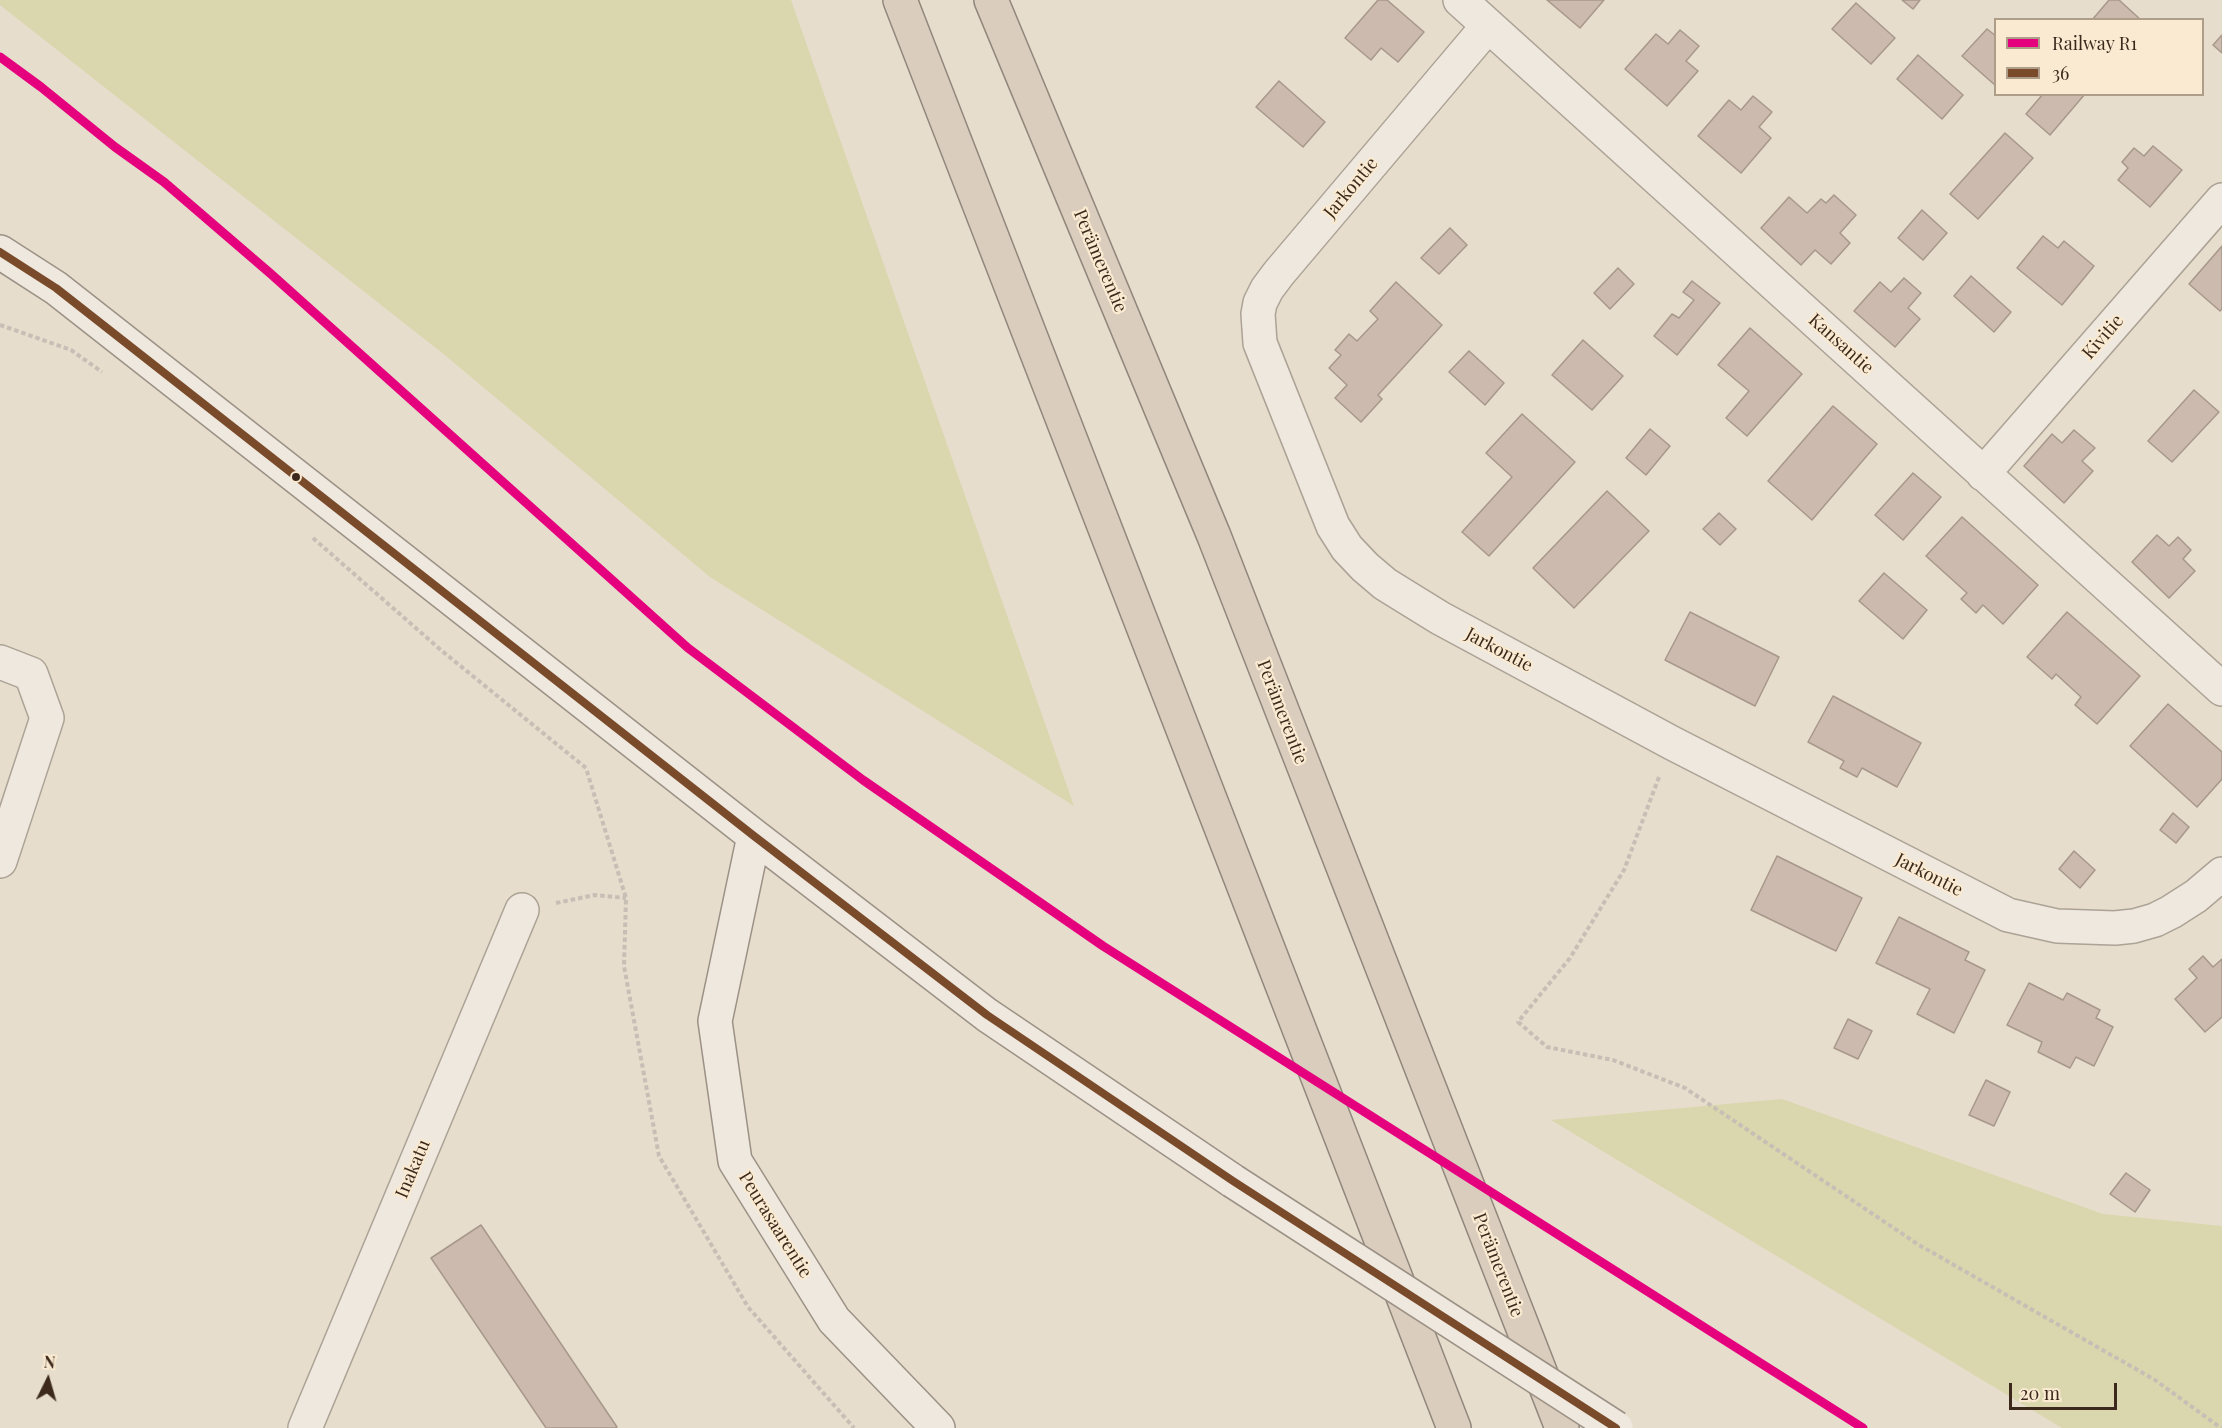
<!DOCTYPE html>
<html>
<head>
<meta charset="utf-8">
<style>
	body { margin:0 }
	#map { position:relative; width:2222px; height:1428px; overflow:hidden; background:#e7ddcc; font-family:"Playfair Display",serif }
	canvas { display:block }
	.legend { position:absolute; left:1994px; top:18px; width:210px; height:78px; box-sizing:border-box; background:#f9ead1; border:2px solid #ad9d89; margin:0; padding:8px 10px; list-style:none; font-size:18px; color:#3c291c }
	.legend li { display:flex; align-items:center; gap:12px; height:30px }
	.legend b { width:30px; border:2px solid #ad9d89 }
	.north { position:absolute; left:18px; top:1350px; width:60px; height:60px; -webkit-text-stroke:4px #f9ead1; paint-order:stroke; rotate:5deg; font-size:16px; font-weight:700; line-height:24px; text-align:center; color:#3c291c }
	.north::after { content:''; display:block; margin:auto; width:21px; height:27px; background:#3c291c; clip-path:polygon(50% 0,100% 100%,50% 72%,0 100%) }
	.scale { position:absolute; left:2009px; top:1383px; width:108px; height:27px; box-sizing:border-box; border:3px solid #3c291c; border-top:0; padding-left:8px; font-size:18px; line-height:21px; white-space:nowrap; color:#3c291c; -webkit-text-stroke:4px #f9ead1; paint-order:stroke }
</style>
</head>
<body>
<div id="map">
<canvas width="2222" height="1428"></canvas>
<ul class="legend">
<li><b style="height:8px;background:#e5007d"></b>Railway R1</li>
<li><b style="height:8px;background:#7a4b2a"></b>36</li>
</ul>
<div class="north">N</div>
<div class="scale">20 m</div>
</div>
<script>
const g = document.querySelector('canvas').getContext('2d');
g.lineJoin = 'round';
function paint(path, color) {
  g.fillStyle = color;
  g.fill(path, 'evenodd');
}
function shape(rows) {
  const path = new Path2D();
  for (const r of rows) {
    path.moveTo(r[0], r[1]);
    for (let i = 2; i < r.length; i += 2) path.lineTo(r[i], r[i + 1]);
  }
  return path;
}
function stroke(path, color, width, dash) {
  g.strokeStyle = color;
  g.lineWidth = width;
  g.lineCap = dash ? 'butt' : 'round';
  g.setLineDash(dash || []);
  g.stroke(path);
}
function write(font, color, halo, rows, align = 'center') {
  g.font = font + ' "Playfair Display",serif';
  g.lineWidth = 4.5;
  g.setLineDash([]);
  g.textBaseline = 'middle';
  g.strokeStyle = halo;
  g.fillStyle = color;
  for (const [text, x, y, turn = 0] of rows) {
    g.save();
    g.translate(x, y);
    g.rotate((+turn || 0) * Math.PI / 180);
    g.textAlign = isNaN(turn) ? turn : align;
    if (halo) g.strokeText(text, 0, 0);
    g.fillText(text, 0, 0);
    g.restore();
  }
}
paint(shape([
	[0,0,791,0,1074,806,710,577,446,356,0,5],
	[1782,1099,2103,1214,2222,1226,2222,1428,2062,1428,1551,1120]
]), '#dad6ad');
const building = shape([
	[1378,0,1387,0,1424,32,1398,62,1381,48,1371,60,1345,38,1378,0],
	[1547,0,1604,0,1580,28,1547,0],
	[1902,0,1920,0,1913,9,1902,0],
	[2109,0,2119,0,2141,20,2092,20,2109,0],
	[1856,3,1895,38,1871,64,1832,29,1856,3],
	[1987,29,1996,36,1996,86,1962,56,1987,29],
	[1680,30,1699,46,1686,61,1698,71,1667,106,1625,69,1656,34,1668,44,1680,30],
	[2222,35,2222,53,2213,45,2222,35],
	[1918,55,1963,95,1942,119,1897,79,1918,55],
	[1279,81,1325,122,1303,147,1256,107,1279,81],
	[2043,94,2085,94,2050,135,2026,114,2043,94],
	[1753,96,1772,112,1759,127,1771,138,1741,173,1698,136,1729,100,1741,110,1753,96],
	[2005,133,2033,158,1978,219,1950,194,2005,133],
	[2153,146,2182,170,2150,207,2118,180,2128,168,2122,162,2134,148,2144,156,2153,146],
	[1834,195,1856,215,1840,233,1850,243,1831,264,1815,250,1801,265,1761,228,1789,197,1807,213,1821,199,1826,203,1834,195],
	[1922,210,1947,233,1923,260,1898,238,1922,210],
	[1450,228,1467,245,1439,274,1421,258,1450,228],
	[2043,236,2058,248,2064,241,2094,266,2062,305,2017,268,2043,236],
	[2222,246,2222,309,2220,311,2189,284,2222,246],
	[1618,268,1634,284,1610,309,1594,293,1618,268],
	[1971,276,2011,312,1994,332,1954,296,1971,276],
	[1904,278,1921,293,1908,308,1920,319,1895,347,1854,311,1880,282,1891,292,1904,278],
	[1692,281,1720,303,1677,355,1654,336,1672,314,1679,318,1694,300,1683,292,1692,281],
	[1396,282,1442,325,1378,395,1382,399,1361,422,1335,398,1347,385,1329,368,1341,355,1335,350,1349,334,1357,341,1378,319,1370,311,1396,282],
	[1750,328,1802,374,1747,436,1726,418,1749,391,1718,365,1750,328],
	[1583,340,1623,376,1592,410,1552,375,1583,340],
	[1469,351,1504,383,1485,405,1449,372,1469,351],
	[2194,390,2219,412,2172,462,2148,441,2194,390],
	[1833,406,1877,444,1812,520,1768,481,1833,406],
	[1522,414,1575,462,1489,556,1462,532,1512,477,1486,453,1522,414],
	[1650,429,1670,446,1646,475,1626,458,1650,429],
	[2074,430,2095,448,2082,461,2093,471,2064,503,2024,466,2052,434,2062,443,2074,430],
	[1913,473,1941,497,1903,540,1875,515,1913,473],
	[1607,491,1649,531,1574,608,1533,568,1607,491],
	[1719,513,1736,529,1720,545,1703,529,1719,513],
	[1962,517,2038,585,2003,624,1983,605,1976,613,1961,599,1967,593,1926,556,1962,517],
	[2157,535,2169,546,2178,537,2191,550,2183,559,2195,571,2169,598,2132,562,2157,535],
	[1884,573,1927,610,1903,639,1859,601,1884,573],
	[1690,612,1779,657,1755,706,1665,660,1690,612],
	[2067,612,2140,676,2097,724,2075,705,2081,697,2056,674,2052,679,2027,657,2067,612],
	[1833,696,1921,743,1897,787,1862,768,1857,777,1840,768,1844,761,1808,742,1833,696],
	[2168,704,2222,752,2222,779,2197,807,2130,746,2168,704],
	[2173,813,2189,827,2176,843,2160,830,2173,813],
	[2074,851,2095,870,2080,888,2059,869,2074,851],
	[1777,856,1862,898,1836,951,1751,910,1777,856],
	[1899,917,1969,952,1965,960,1985,970,1954,1033,1917,1014,1930,989,1876,963,1899,917],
	[2203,956,2213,967,2222,959,2222,1017,2205,1032,2175,999,2197,978,2189,969,2203,956],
	[2029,983,2063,1000,2067,993,2100,1010,2096,1018,2113,1027,2094,1066,2076,1057,2070,1068,2038,1052,2042,1042,2007,1025,2029,983],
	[1848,1019,1872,1031,1858,1059,1834,1048,1848,1019],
	[1986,1080,2010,1092,1994,1126,1969,1115,1986,1080],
	[2126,1173,2150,1190,2135,1212,2110,1194,2126,1173],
	[481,1225,617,1427,615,1428,546,1428,431,1258,481,1225]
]);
paint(building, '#cbbaad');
stroke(building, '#a7988b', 1.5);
const street = shape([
	[1460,0,2222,689],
	[1487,27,1279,273,1267,289,1260,303,1258,314,1260,343,1333,526,1347,548,1365,567,1385,584,1440,618,1672,743,2008,915,2057,926,2115,928,2134,926,2155,920,2171,912,2196,896,2222,874],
	[1983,474,2222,200],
	[0,662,31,674,47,718,0,861],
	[305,1428,522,910]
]);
const secondary = shape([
	[0,252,56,288,754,836,987,1015,1233,1181],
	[754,836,715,1021,735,1161,834,1320,938,1428]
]);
const highway = shape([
	[900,0,1454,1428],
	[991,0,1214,536,1562,1428]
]);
stroke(street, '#aca295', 36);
stroke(secondary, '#9c9185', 36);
stroke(highway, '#91877c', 36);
stroke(shape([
	[0,325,71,350,102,372],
	[313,538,442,651,586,768,626,898,624,966,659,1156,748,1307,854,1428],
	[1659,777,1624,870,1570,958,1518,1022,1547,1047,1613,1060,1685,1088,1919,1245,2155,1380,2221,1428],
	[556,903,595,895,626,898]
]), '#c7bfb5', 4, [4.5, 3]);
stroke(street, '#eee8df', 33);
stroke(secondary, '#eee8df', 33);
stroke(highway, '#dacdbd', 33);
const secondaryBridge = shape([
	[1233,1181,1616,1428]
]);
stroke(secondaryBridge, '#9c9185', 36, []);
stroke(secondaryBridge, '#eee8df', 33);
stroke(shape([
	[0,252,56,288,754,836,987,1015,1233,1181,1616,1428]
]), '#7a4b2a', 8);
stroke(shape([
	[0,57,41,87,115,147,164,182,271,274,688,648,863,780,1103,946,1863,1428]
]), '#e5007d', 9);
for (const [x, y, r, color] of [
	[296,477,5,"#3c291c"]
]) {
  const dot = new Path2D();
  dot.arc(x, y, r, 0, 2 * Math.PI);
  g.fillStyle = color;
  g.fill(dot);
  stroke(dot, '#f9ead1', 2);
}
write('18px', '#3c291c', '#f9ead1', [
	["Jarkontie",1351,188,-50],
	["Perämerentie",1100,261,67],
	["Kivitie",2103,337,-49],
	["Kansantie",1841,344,42],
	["Jarkontie",1499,650,28],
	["Perämerentie",1282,712,69],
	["Jarkontie",1929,875,27],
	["Inakatu",413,1169,-67],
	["Peurasaarentie",775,1225,58],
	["Perämerentie",1498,1265,69]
]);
</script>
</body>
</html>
